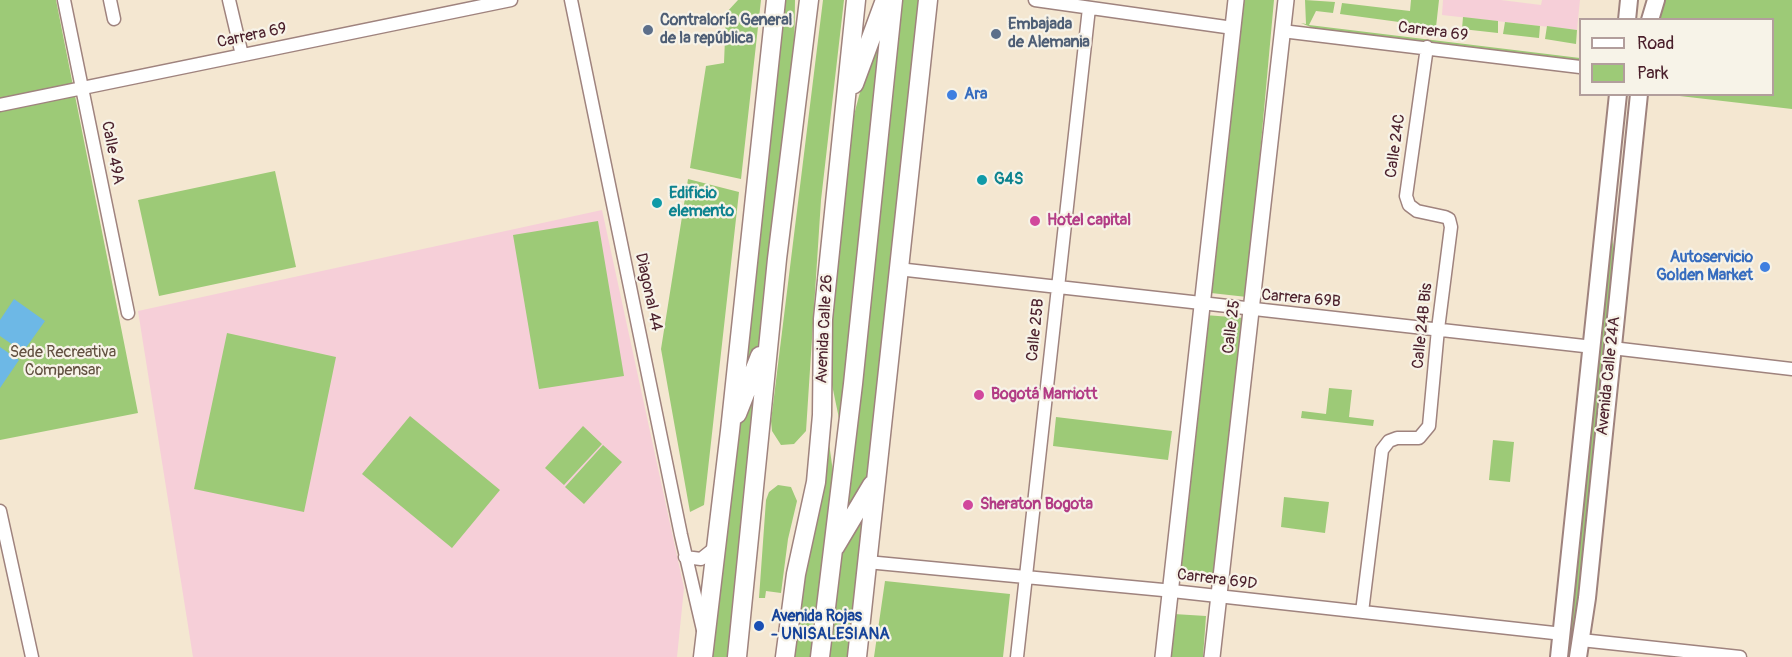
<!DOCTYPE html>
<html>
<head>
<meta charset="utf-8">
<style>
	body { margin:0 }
	#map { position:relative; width:1792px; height:657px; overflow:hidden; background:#f4e7d1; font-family:Pangolin,sans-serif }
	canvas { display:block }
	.legend { position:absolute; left:1579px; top:18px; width:195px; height:78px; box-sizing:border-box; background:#f7f3e8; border:2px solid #b29e9c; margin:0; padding:8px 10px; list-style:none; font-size:18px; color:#4a1f2b }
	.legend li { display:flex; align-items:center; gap:12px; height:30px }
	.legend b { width:30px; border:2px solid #b29e9c }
</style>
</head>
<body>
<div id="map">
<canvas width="1792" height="657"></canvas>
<ul class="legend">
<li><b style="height:8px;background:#fff"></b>Road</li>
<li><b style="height:16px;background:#9dca77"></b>Park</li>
</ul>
</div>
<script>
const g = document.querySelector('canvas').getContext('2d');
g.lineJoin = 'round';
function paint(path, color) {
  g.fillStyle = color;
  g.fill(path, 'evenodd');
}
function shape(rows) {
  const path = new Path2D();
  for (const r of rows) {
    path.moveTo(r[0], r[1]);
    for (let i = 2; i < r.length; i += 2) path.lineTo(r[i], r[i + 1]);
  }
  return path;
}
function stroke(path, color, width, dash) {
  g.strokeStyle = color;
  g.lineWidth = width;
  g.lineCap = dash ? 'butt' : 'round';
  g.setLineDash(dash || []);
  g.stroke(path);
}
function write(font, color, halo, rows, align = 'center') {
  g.font = font + ' Pangolin,sans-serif';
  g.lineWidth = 4.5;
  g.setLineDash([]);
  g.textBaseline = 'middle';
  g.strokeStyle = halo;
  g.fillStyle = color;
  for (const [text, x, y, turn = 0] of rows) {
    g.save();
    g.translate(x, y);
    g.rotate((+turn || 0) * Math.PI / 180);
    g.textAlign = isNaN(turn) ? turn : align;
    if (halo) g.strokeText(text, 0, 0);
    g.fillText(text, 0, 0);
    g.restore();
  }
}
paint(shape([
	[1443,0,1501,0,1541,5,1542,0,1580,0,1577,30,1442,15],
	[602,210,684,588,677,657,193,657,138,311]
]), '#f6cfd8');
paint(shape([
	[0,0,56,0,138,413,0,440],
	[738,0,761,0,741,179,690,168,706,66,724,63,726,13],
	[783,0,795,0,794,68,762,321,757,353,741,395],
	[823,0,844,0,821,200,806,431,794,444,781,445,772,431,771,421],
	[901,0,922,0,870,473,840,529],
	[1241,0,1274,0,1247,297,1211,293],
	[1305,0,1335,2,1333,13,1316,11,1309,25,1580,58,1580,62,1320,31,1301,23,1306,24],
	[1411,0,1439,0,1436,27,1340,14,1342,3,1410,11],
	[1665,0,1792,0,1792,109,1671,95,1772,94,1772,20,1659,20],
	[1463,17,1498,21,1498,33,1462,29],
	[1505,22,1540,26,1539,38,1503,34],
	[882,25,846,356,841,428,831,380,830,343,849,134,870,54],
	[1547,26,1577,30,1576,44,1545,39],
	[275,171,296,267,159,296,138,200],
	[688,179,739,192,704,505,690,512,661,349],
	[598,221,624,376,539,389,513,235],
	[1613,239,1614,273,1572,657,1565,657,1607,272],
	[1205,315,1244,318,1213,577,1180,574],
	[227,333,336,357,304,512,194,489],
	[756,382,729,657,709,657,736,435],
	[1329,388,1352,390,1349,417,1374,420,1373,426,1301,418,1302,411,1326,414],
	[410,416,500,490,452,548,362,474],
	[1056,417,1172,431,1168,460,1053,446],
	[583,426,602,444,564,485,545,468],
	[827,429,834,479,815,657,792,657],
	[1493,440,1514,442,1510,482,1489,480],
	[603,445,622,462,584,504,565,487],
	[778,485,791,487,797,501,788,539,781,593,766,591,765,598,759,598,766,500,769,492],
	[1284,497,1329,502,1325,533,1281,527],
	[869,499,850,657,826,657,835,554],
	[885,581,1010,594,1003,657,874,657],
	[1174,614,1206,616,1203,657,1169,657]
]), '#9dca77');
paint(shape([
	[14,299,45,321,23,352,0,336,0,320],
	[0,347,19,360,0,388]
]), '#6db8e6');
const minor = shape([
	[64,0,128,313],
	[110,0,114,19],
	[229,0,242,55],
	[571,0,681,535,703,630],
	[1035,0,1233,28],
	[1282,31,1580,67],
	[0,105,511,0],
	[898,269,1593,347],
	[1612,348,1792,369],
	[0,511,32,657],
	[685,557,701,559,716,547],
	[867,562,1163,590,1563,634],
	[1362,612,1382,450,1389,441,1397,438,1419,438,1429,426,1438,329,1451,227,1449,219,1445,217,1417,211,1409,205,1406,196,1427,47],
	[1581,640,1740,657],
	[1017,657,1089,8]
]);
const tertiary = shape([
	[1163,657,1236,0],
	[1212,657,1286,0]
]);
const secondary = shape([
	[1627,20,1629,0],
	[1650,20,1656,0],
	[1559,657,1618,94],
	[1578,657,1587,598,1639,94]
]);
const primary = shape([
	[854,84,885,0],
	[737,414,760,356],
	[835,547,872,485],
	[703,657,730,431,776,0],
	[737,657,777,259,809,0],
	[785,657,796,574,816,482,822,415,823,319,856,0],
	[820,657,853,384,893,0],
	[857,657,928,0]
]);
stroke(minor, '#9f837e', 15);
stroke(tertiary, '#9f837e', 18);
stroke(secondary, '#9f837e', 20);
stroke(primary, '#9f837e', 21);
stroke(minor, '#fff', 12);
stroke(tertiary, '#fff', 15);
stroke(secondary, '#fff', 16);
stroke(primary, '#fff', 18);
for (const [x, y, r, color] of [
	[648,30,6,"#5c6f8a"],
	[996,34,6,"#5c6f8a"],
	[952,95,6,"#3f7fe0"],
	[982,180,6,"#0f9aa8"],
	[657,203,6,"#0f9aa8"],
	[1035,221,6,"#d1479c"],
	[1765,267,6,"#3f7fe0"],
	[979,395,6,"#d1479c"],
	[968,505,6,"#d1479c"],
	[759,626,6,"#1a4fb4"]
]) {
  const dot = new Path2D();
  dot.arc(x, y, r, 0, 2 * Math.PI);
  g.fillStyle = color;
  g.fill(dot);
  stroke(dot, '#f7f3e8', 2);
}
write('bold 16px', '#4e5e75', '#f7f3e8', [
	["Contraloría General",660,21],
	["de la república",660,39],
	["Embajada",1008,25],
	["de Alemania",1008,43]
], 'left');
write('16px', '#4a1f2b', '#f7f3e8', [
	["Carrera 69",1433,32,7],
	["Carrera 69",252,36,-12],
	["Calle 24C",1396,146,-82],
	["Calle 49A",112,153,79],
	["Diagonal 44",648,292,78],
	["Carrera 69B",1301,299,5],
	["Calle 24B Bis",1423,326,-84],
	["Calle 25",1232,327,-83],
	["Avenida Calle 26",825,329,-87],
	["Calle 25B",1036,330,-84],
	["Avenida Calle 24A",1609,376,-84],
	["Carrera 69D",1217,580,7]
]);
write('bold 16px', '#366cbe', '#f7f3e8', [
	["Ara",964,95],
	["Autoservicio",1753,258,"right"],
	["Golden Market",1753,276,"right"]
], 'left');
write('bold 16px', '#0d838f', '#f7f3e8', [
	["G4S",994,180],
	["Edificio",669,194],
	["elemento",669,212]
], 'left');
write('bold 16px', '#b23c85', '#f7f3e8', [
	["Hotel capital",1047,221],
	["Bogotá Marriott",991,395],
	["Sheraton Bogota",980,505]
], 'left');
write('16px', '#635242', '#f7f3e8', [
	["Sede Recreativa",63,353],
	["Compensar",63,371]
]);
write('bold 16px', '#164399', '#f7f3e8', [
	["Avenida Rojas",771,617],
	["- UNISALESIANA",771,635]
], 'left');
</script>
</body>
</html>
